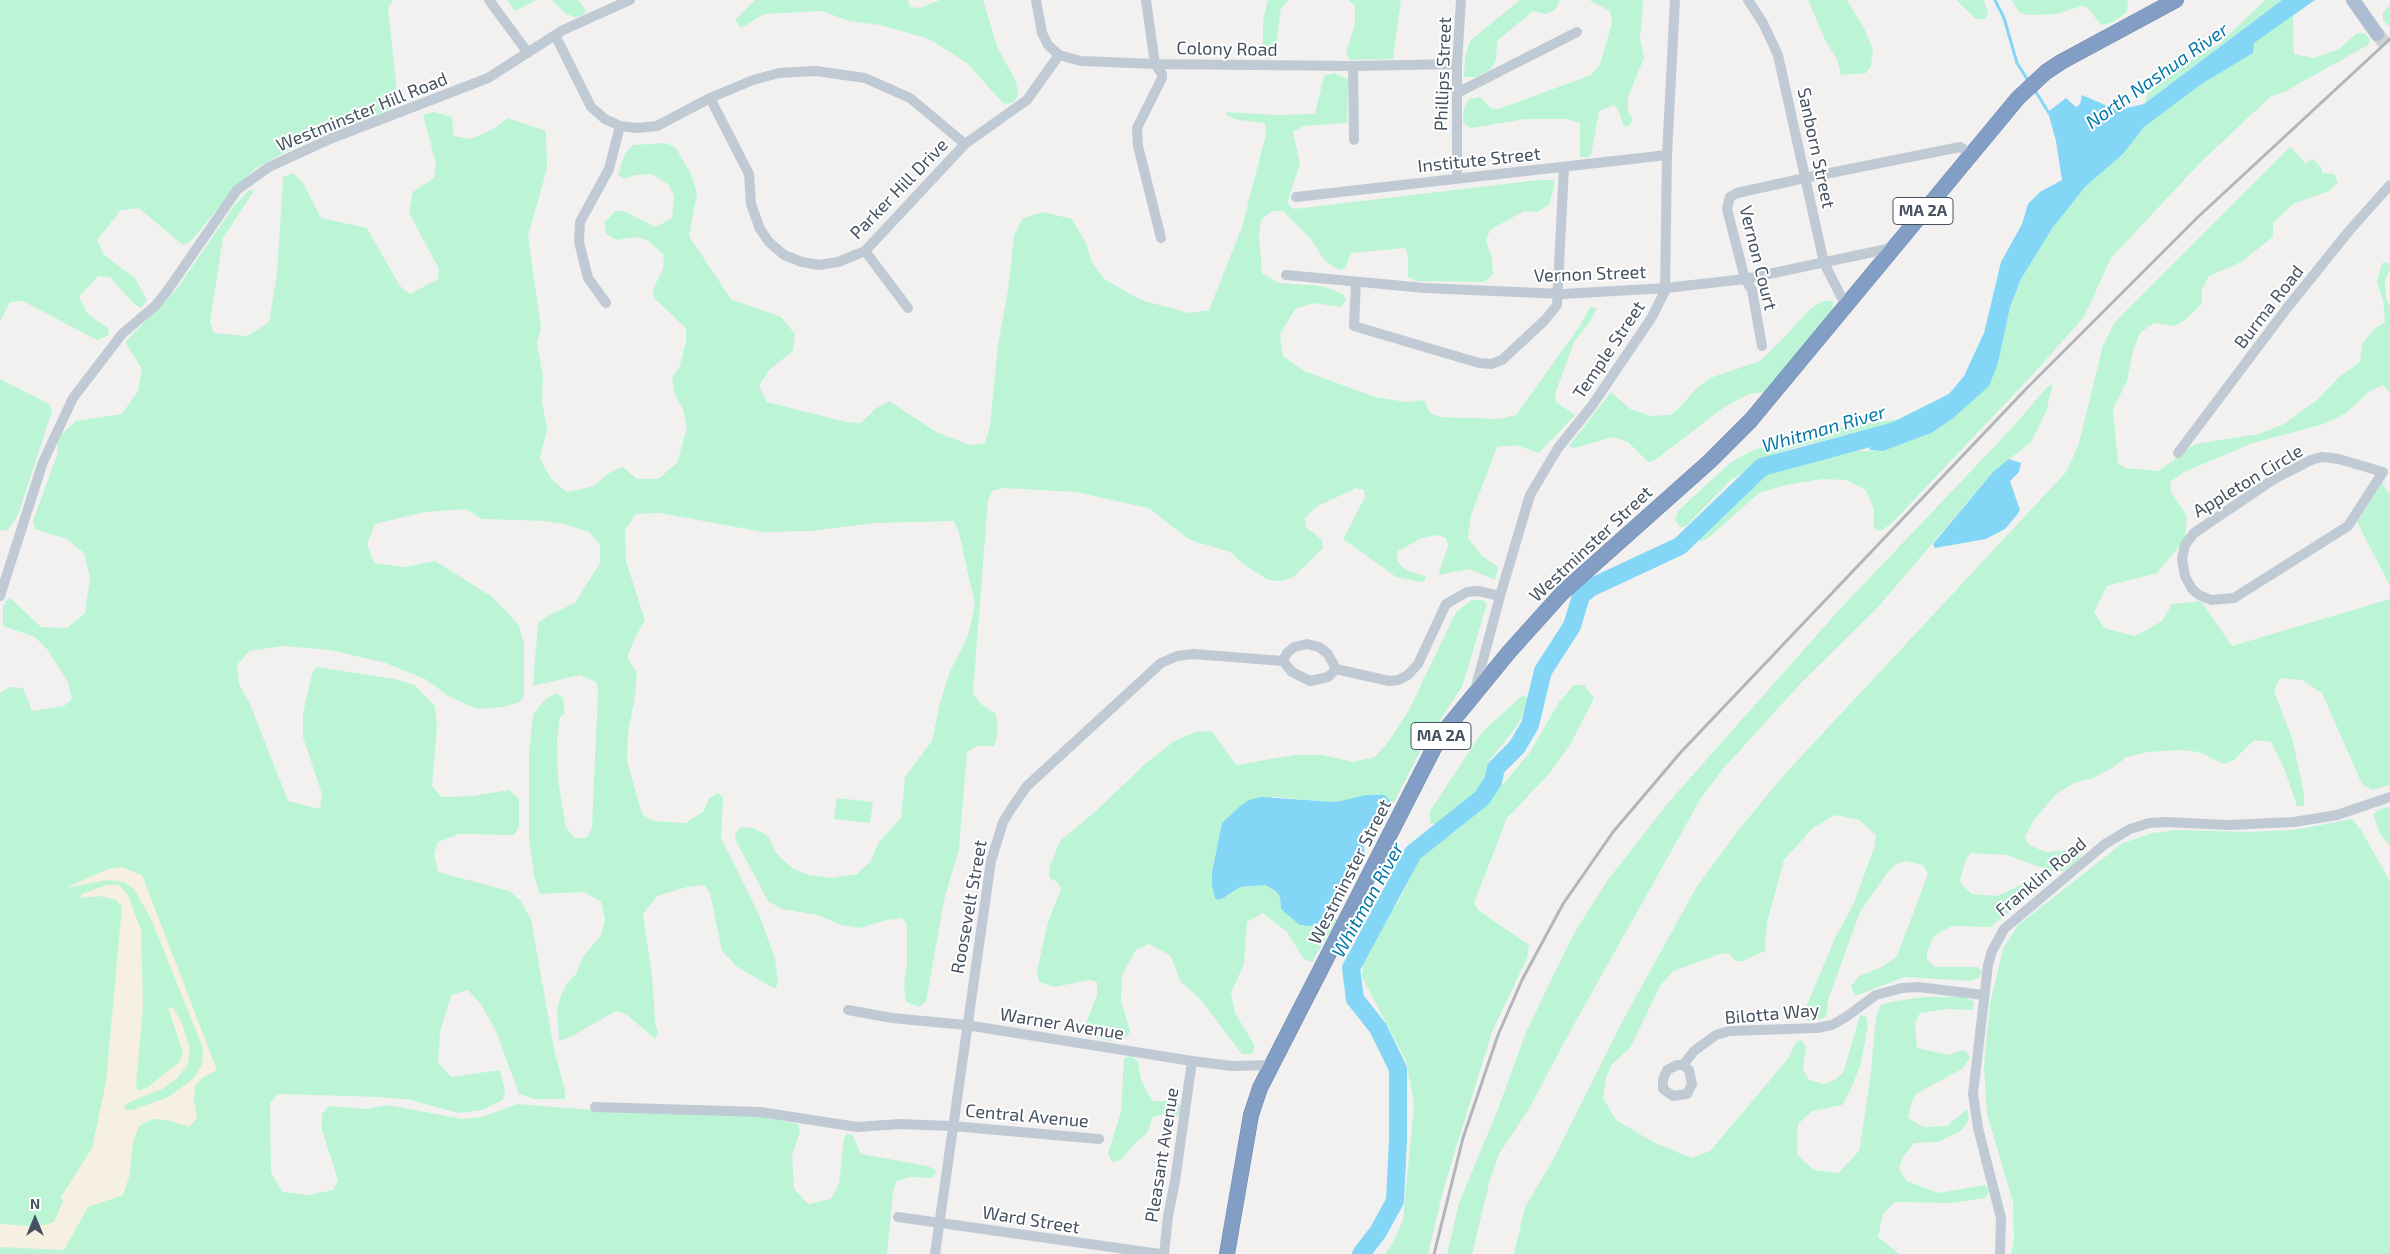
<!DOCTYPE html>
<html>
<head>
<meta charset="utf-8">
<style>
	body { margin:0 }
	#map { position:relative; width:2390px; height:1254px; overflow:hidden; background:#f3f1f0; font-family:"Exo 2",sans-serif }
	canvas { display:block }
	.north { position:absolute; left:10px; top:1194px; width:50px; height:50px; -webkit-text-stroke:4px #fff; paint-order:stroke; rotate:0deg; font-size:14px; font-weight:700; line-height:20px; text-align:center; color:#465261 }
	.north::after { content:''; display:block; margin:auto; width:18px; height:22px; background:#465261; clip-path:polygon(50% 0,100% 100%,50% 72%,0 100%) }
</style>
</head>
<body>
<div id="map">
<canvas width="2390" height="1254"></canvas>
<div class="north">N</div>
</div>
<script>
const g = document.querySelector('canvas').getContext('2d');
g.lineJoin = 'round';
function paint(path, color) {
  g.fillStyle = color;
  g.fill(path, 'evenodd');
}
function shape(rows) {
  const path = new Path2D();
  for (const r of rows) {
    path.moveTo(r[0], r[1]);
    for (let i = 2; i < r.length; i += 2) path.lineTo(r[i], r[i + 1]);
  }
  return path;
}
function stroke(path, color, width, dash) {
  g.strokeStyle = color;
  g.lineWidth = width;
  g.lineCap = dash ? 'butt' : 'round';
  g.setLineDash(dash || []);
  g.stroke(path);
}
function write(font, color, halo, rows, align = 'center') {
  g.font = font + ' "Exo 2",sans-serif';
  g.lineWidth = 4;
  g.setLineDash([]);
  g.textBaseline = 'middle';
  g.strokeStyle = halo;
  g.fillStyle = color;
  for (const [text, x, y, turn = 0] of rows) {
    g.save();
    g.translate(x, y);
    g.rotate((+turn || 0) * Math.PI / 180);
    g.textAlign = isNaN(turn) ? turn : align;
    if (halo) g.strokeText(text, 0, 0);
    g.fillText(text, 0, 0);
    g.restore();
  }
}
paint(shape([
	[0,0,393,0,388,8,397,93,392,109,295,147,256,168,236,186,191,241,183,245,139,208,121,210,97,240,104,255,135,278,147,300,141,308,134,304,110,277,98,276,79,297,87,313,109,329,108,336,97,340,23,301,10,302,0,321],
	[507,0,536,0,515,11],
	[552,0,578,0,586,11,582,16,575,17,566,14],
	[755,0,908,0,910,7,920,8,940,0,983,0,998,49,1016,81,1018,95,1014,102,1006,104,1002,102,967,63,929,39,880,25,849,21,822,11,764,14,741,28,735,20],
	[1268,0,1289,0,1281,8,1275,57,1270,59,1263,57,1263,20],
	[1348,0,1401,0,1393,59,1350,60,1346,53,1355,23,1355,6],
	[1520,0,1560,0,1555,10,1545,14,1533,11,1497,41,1496,61,1491,69,1477,77,1464,77,1465,57,1470,41],
	[1589,0,1642,0,1643,5,1640,38,1644,58,1628,97,1628,112,1633,120,1628,127,1623,125,1619,111,1614,105,1599,111,1591,155,1586,158,1580,156,1580,123,1567,119,1525,119,1471,128,1463,123,1464,108,1469,99,1480,97,1492,109,1499,109,1591,75,1600,64,1612,23,1610,11],
	[1808,0,1847,0,1863,26,1873,49,1871,66,1866,73,1841,75,1837,59,1826,42],
	[1956,0,1984,0,1988,14,1985,19,1976,19],
	[2012,0,2128,0,2127,12,2111,23,2101,25,2088,8,2082,6,2056,14,2027,15,2018,11],
	[2265,0,2282,0,2144,104,2152,83,2219,44],
	[2390,5,2390,26,2389,26,2383,21,2383,12],
	[2293,15,2294,54,2314,58,2339,49,2357,33,2365,33,2370,40,2368,45,2286,91,2270,97,2201,162,2111,258,2084,317,2036,371,1890,525,1880,531,1874,528,1874,509,1866,490,1846,480,1822,479,1786,485,1759,493,1706,540,1698,541,1698,535,1763,472,1847,451,1883,451,1998,363,2010,307,2021,279,2053,227,2085,187,2123,154,2143,127,2203,83,2252,53,2253,43],
	[1334,73,1348,79,1347,123,1303,126,1293,132,1300,164,1287,203,1294,209,1539,180,1554,180,1554,187,1549,205,1537,212,1524,211,1490,230,1486,241,1492,257,1493,274,1484,282,1416,281,1408,277,1408,256,1405,248,1351,253,1345,268,1339,270,1324,260,1311,239,1283,211,1272,211,1261,220,1259,235,1262,273,1279,283,1322,286,1343,294,1346,300,1341,307,1313,303,1295,309,1280,334,1283,356,1304,371,1375,397,1406,402,1424,400,1430,413,1440,417,1499,419,1516,415,1579,327,1590,307,1597,308,1590,322,1574,342,1555,394,1556,402,1575,415,1539,453,1516,445,1497,447,1471,515,1468,538,1482,556,1498,567,1495,580,1470,569,1438,575,1448,546,1446,538,1438,535,1422,538,1398,551,1397,561,1407,571,1425,576,1426,580,1420,582,1396,577,1343,539,1365,497,1364,490,1356,488,1316,507,1305,518,1306,527,1322,540,1323,548,1292,578,1280,581,1268,580,1242,563,1230,552,1190,540,1148,508,1076,492,1004,488,992,491,988,500,973,693,981,704,996,714,998,733,994,746,978,746,967,752,959,849,944,900,926,1002,919,1007,906,1002,904,986,907,964,907,924,902,918,887,920,860,928,841,925,818,915,782,909,768,901,736,841,735,833,741,827,753,828,768,836,776,853,792,868,809,875,832,878,857,874,870,862,879,842,901,818,905,777,932,741,940,703,950,671,968,636,975,605,959,533,954,521,874,523,811,531,763,532,660,513,636,514,625,530,626,561,645,620,634,640,627,658,637,672,635,696,628,733,627,761,642,814,653,821,686,823,704,811,709,798,718,793,723,797,721,838,760,917,775,959,778,981,776,988,773,988,736,966,722,951,710,893,704,885,687,887,657,896,643,914,652,975,655,1021,658,1033,655,1039,627,1015,616,1011,572,1036,559,1041,557,1010,561,995,567,983,576,974,583,957,601,935,605,919,601,902,584,892,540,894,534,877,529,838,529,752,533,714,546,699,556,693,563,698,565,714,560,717,557,739,558,779,566,827,574,838,587,838,592,827,598,691,596,682,580,675,533,686,538,623,549,615,575,603,600,563,600,544,589,532,564,524,545,521,482,519,466,509,425,512,375,524,367,544,374,563,405,567,435,561,491,596,519,625,524,643,524,696,520,702,502,707,477,709,450,697,425,679,386,663,330,650,283,646,249,651,237,665,239,684,250,704,288,801,320,809,322,794,303,737,303,713,312,674,316,667,395,679,414,685,435,706,437,726,432,786,442,797,473,796,509,790,519,799,519,827,514,835,459,834,438,842,434,854,438,872,509,891,520,900,531,919,554,1049,565,1091,565,1099,534,1099,519,1094,496,1031,482,1006,468,990,451,995,440,1032,438,1063,451,1077,500,1070,505,1090,503,1100,482,1110,458,1113,411,1100,380,1097,278,1094,270,1103,271,1173,283,1192,308,1195,333,1190,338,1180,322,1130,322,1114,329,1106,367,1109,388,1105,462,1119,482,1117,517,1104,593,1110,751,1115,798,1124,800,1131,792,1156,794,1189,808,1204,831,1199,839,1183,844,1139,847,1133,853,1136,861,1154,927,1166,937,1170,932,1178,909,1177,896,1182,893,1193,887,1254,0,1254,0,693,9,687,23,688,32,711,64,706,72,699,68,682,47,649,35,637,3,626,3,607,9,597,41,627,67,628,85,613,90,578,84,553,67,539,35,529,33,521,57,455,58,437,76,421,122,414,138,391,142,369,125,342,176,290,234,206,249,190,254,191,223,238,210,322,214,333,247,336,269,322,277,273,283,177,293,173,303,183,321,218,367,228,400,286,410,294,438,279,439,269,409,213,413,192,434,178,436,163,423,115,434,112,452,117,454,136,471,139,493,129,508,118,546,131,547,169,528,236,541,327,537,343,543,376,542,401,547,429,540,459,552,480,567,492,594,486,609,473,623,467,637,479,658,479,677,463,687,427,683,409,675,395,672,377,679,368,686,342,686,328,654,298,653,289,663,269,664,255,647,240,635,237,617,240,606,234,604,223,615,211,624,211,656,227,672,218,674,196,669,185,651,174,635,175,624,179,618,175,625,153,633,145,665,143,676,148,691,174,697,194,689,236,731,299,781,317,795,334,793,351,769,370,759,386,767,402,846,422,861,423,875,409,889,401,936,432,970,445,985,443,990,426,998,344,1008,290,1014,236,1023,218,1043,212,1072,219,1086,243,1092,262,1104,279,1141,300,1189,313,1209,310,1242,227,1266,134,1265,123,1238,120,1226,115,1227,112,1276,115,1315,114,1324,76],
	[2290,147,2306,164,2312,158,2322,168,2322,173,2334,174,2338,182,2329,191,2293,204,2273,223,2273,237,2241,262,2209,276,2202,289,2202,304,2185,320,2174,326,2154,323,2140,333,2133,351,2127,381,2113,409,2118,463,2125,468,2159,471,2195,444,2259,434,2284,424,2317,400,2339,377,2360,362,2362,344,2374,329,2385,322,2383,300,2377,282,2382,263,2389,263,2390,269,2385,281,2386,298,2390,307,2390,392,2383,385,2370,391,2346,413,2324,424,2253,443,2184,472,2170,482,2171,492,2187,516,2185,540,2157,573,2107,586,2094,612,2104,628,2135,636,2162,621,2172,604,2201,601,2232,646,2390,599,2390,785,2372,790,2362,784,2322,693,2302,680,2280,678,2274,691,2293,741,2304,794,2304,806,2297,806,2284,768,2271,742,2254,740,2234,760,2224,764,2199,752,2181,750,2148,752,2127,757,2112,768,2091,779,2076,782,2056,794,2034,820,2025,837,2029,845,2046,852,2078,849,2082,853,2079,859,2064,871,2051,871,2007,855,1971,853,1966,859,1960,880,1962,885,1972,894,1997,896,2033,879,2041,881,2034,893,1990,927,1952,926,1934,936,1927,952,1927,960,1935,967,1977,967,1982,971,1980,977,1971,981,1905,977,1855,996,1851,986,1859,976,1882,967,1897,956,1928,874,1923,865,1905,861,1895,865,1887,873,1860,912,1828,1000,1827,1013,1824,1018,1810,1021,1803,1019,1804,1012,1835,938,1854,903,1875,845,1876,835,1859,820,1835,815,1813,828,1784,860,1767,922,1765,951,1743,961,1736,961,1728,953,1720,954,1673,971,1660,986,1630,1048,1612,1064,1606,1078,1603,1098,1616,1120,1653,1142,1691,1158,1710,1151,1787,1060,1796,1043,1801,1040,1806,1047,1803,1069,1809,1080,1823,1084,1835,1080,1843,1073,1860,1015,1866,1016,1868,1025,1861,1063,1851,1089,1842,1105,1812,1111,1798,1124,1797,1155,1814,1170,1838,1173,1859,1151,1870,1081,1876,1017,1881,1005,1896,1001,1923,997,1965,997,1974,1002,1973,1010,1946,1009,1920,1013,1915,1023,1917,1048,1949,1055,1962,1050,1967,1052,1970,1058,1962,1069,1916,1094,1911,1104,1908,1118,1924,1127,1947,1126,1967,1109,1969,1119,1962,1130,1938,1142,1914,1143,1902,1158,1899,1170,1907,1181,1938,1193,1985,1185,1990,1190,1985,1198,1952,1203,1895,1202,1883,1214,1878,1237,1899,1254,1514,1254,1525,1207,1553,1160,1622,1022,1696,888,1737,832,1782,777,2067,471,2079,443,2103,345,2115,322],
	[1823,301,1833,301,1832,312,1800,353,1764,392,1749,394,1723,408,1655,460,1648,462,1628,442,1613,437,1574,448,1569,446,1611,392,1630,409,1651,416,1670,415,1678,409,1696,389,1710,378,1760,361,1778,344,1810,309],
	[0,379,49,404,52,411,18,515,7,531,0,530],
	[2053,384,2046,412,2031,442,1993,472,1879,606,1800,684,1723,769,1701,798,1567,1037,1529,1109,1499,1154,1490,1180,1472,1254,1447,1254,1459,1203,1498,1109,1526,1032,1573,935,1607,881,1668,803,1840,609,2011,429,2047,387],
	[1899,419,1881,428,1864,430,1793,448,1766,458,1732,479,1686,526,1680,527,1675,519,1679,510,1731,462,1753,450,1837,428],
	[2382,483,2390,495,2390,586,2357,522],
	[1472,600,1483,600,1487,604,1462,687,1425,742,1393,804,1385,795,1379,795,1336,802,1274,797,1239,807,1222,823,1212,872,1218,900,1240,887,1265,885,1276,891,1280,897,1281,909,1306,924,1312,926,1334,916,1337,920,1312,962,1304,959,1287,932,1263,913,1247,922,1244,964,1231,993,1235,1013,1255,1046,1252,1054,1242,1054,1201,1000,1181,982,1170,955,1149,944,1136,950,1122,975,1121,1000,1130,1031,1127,1037,1109,1041,1092,1037,1086,1023,1097,995,1097,982,1090,980,1054,987,1039,982,1037,971,1048,922,1061,889,1058,883,1049,877,1050,866,1060,841,1099,808,1145,764,1173,742,1195,732,1212,731,1236,765,1295,755,1323,755,1353,762,1375,757,1389,741,1409,710,1456,612],
	[1574,685,1584,685,1594,698,1571,743,1550,773,1507,818,1474,903,1478,910,1529,945,1527,958,1492,1032,1444,1187,1428,1254,1385,1254,1392,1244,1403,1220,1414,1104,1406,1061,1362,977,1363,964,1372,937,1399,901,1420,854,1433,843,1452,834,1507,780,1530,752,1559,702],
	[1523,695,1530,700,1517,726,1489,761,1483,780,1471,798,1438,825,1430,823,1430,811,1482,732],
	[837,798,873,802,870,823,834,819],
	[2390,807,2390,846,2380,834,2373,814,2380,809],
	[2352,819,2361,830,2390,881,2390,1254,2011,1254,2014,1238,2013,1202,1987,1114,1984,1066,1990,1004,2003,949,2018,925,2123,843,2153,833,2176,830,2246,832,2294,830],
	[1130,1055,1138,1062,1141,1080,1152,1101,1168,1101,1180,1104,1183,1112,1175,1118,1166,1114,1153,1117,1147,1133,1136,1142,1121,1160,1112,1162,1108,1153,1121,1112,1124,1059]
]), '#bbf5d6');
paint(shape([
	[121,867,142,875,217,1070,202,1078,195,1086,194,1101,197,1118,189,1127,167,1120,153,1119,139,1126,133,1142,129,1177,123,1195,88,1207,64,1250,0,1247,0,1224,28,1226,45,1225,54,1222,63,1201,61,1197,92,1148,106,1082,122,906,116,900,100,896,80,898,82,894,106,885,119,885,128,895,141,930,143,1006,136,1086,138,1091,147,1088,179,1062,183,1053,168,1007,173,1008,181,1021,190,1048,188,1064,177,1078,162,1089,125,1104,125,1110,132,1110,169,1097,194,1078,202,1064,203,1048,151,919,134,889,124,882,108,880,66,888,108,869]
]), '#f5f0e0');
paint(shape([
	[2282,0,2315,0,2254,43,2253,53,2203,83,2144,127,2123,154,2085,187,2053,227,2021,279,2010,307,1998,363,1989,386,1952,419,1931,433,1883,451,1869,450,1881,428,1949,394,1964,376,1984,333,2001,262,2022,224,2028,204,2040,192,2062,180,2056,141,2048,112,2066,98,2076,107,2080,104,2082,95,2117,110,2144,104],
	[2009,459,2021,463,2019,472,2010,481,2020,510,2017,515,2005,529,1986,539,1935,548,1933,544,1993,472],
	[1366,795,1385,795,1393,804,1384,822,1362,831,1365,856,1343,877,1340,883,1343,894,1341,907,1334,916,1312,926,1300,925,1281,909,1280,897,1276,891,1265,885,1240,887,1223,898,1218,900,1215,898,1212,885,1212,872,1222,823,1239,807,1249,800,1261,797,1336,802]
]), '#83d6f6');
stroke(shape([
	[1995,0,2004,18,2017,63,2029,82],
	[2034,89,2049,113]
]), '#83d6f6', 3);
stroke(shape([
	[1361,1254,1378,1232,1395,1201,1398,1139,1398,1069,1378,1028,1355,999,1351,968,1413,853,1482,798,1493,781,1496,768,1517,747,1530,725,1543,671,1572,626,1581,596,1590,588,1680,546,1762,467,1899,430]
]), '#83d6f6', 18);
stroke(shape([
	[2377,34,2390,49]
]), '#d0d1d3', 14, [14, 7]);
const highway = shape([
	[1227,1254,1251,1115,1260,1088,1436,744,1446,729,1509,652,1563,592,1710,461,1751,420,2018,98,2046,72,2061,62,2176,0]
]);
stroke(highway, '#6e89b0', 16);
stroke(shape([
	[489,0,528,53],
	[1036,0,1042,33,1048,45,1059,55,1081,61,1155,64,1353,66,1457,64],
	[1146,0,1155,64,1162,74,1162,78,1137,128,1138,146,1161,238],
	[1748,0,1763,23,1778,55,1824,263,1846,306],
	[555,35,591,107,605,119,620,126,637,128,657,126,710,98,753,80,779,73,816,71,865,78,910,98,965,144],
	[1353,66,1354,140],
	[1457,93,1577,32],
	[710,98,749,174,751,204,760,229,769,242,784,255,802,262,819,265,838,262,865,251,965,144,1027,100,1059,55],
	[1457,179,1457,64,1461,0],
	[1296,197,1667,155],
	[865,251,908,308],
	[1286,275,1425,288,1563,294,1666,288,1745,279,1892,248],
	[1356,282,1354,326,1479,363,1491,364,1502,360,1545,320,1557,305,1564,167],
	[606,303,588,278,579,242,580,222,609,169,620,126],
	[1762,346,1752,290,1745,279,1727,209,1730,197,1737,193,1805,178,1960,147,1971,154],
	[2178,453,2287,308,2349,231,2390,185],
	[2322,457,2339,459,2383,472,2348,526,2234,598,2211,600,2199,595,2192,589,2185,576,2182,559,2185,545,2194,533,2274,479,2311,460,2322,457],
	[0,596,43,462,73,398,122,334,155,306,167,291,237,190,269,167,330,139,488,78,563,30,630,0],
	[1336,669,1328,677,1310,681,1292,672,1283,661,1287,653,1294,647,1307,644,1319,647,1328,654,1336,669,1389,681,1398,680,1408,675,1418,664,1446,604,1467,592,1478,591,1500,596],
	[1475,690,1500,596,1530,495,1558,448,1591,407,1652,317,1665,291,1667,155,1675,0],
	[848,1010,892,1018,966,1025,1192,1061,1232,1066,1271,1065],
	[1683,1065,1689,1070,1692,1084,1687,1094,1673,1096,1663,1089,1663,1080,1667,1070,1677,1065,1683,1065,1694,1051,1716,1035,1729,1031,1817,1028,1832,1025,1846,1017,1876,995,1902,988,1918,987,1984,995],
	[595,1107,760,1112,857,1127,900,1124,952,1126,1099,1139],
	[898,1217,1160,1254],
	[935,1254,991,861,1003,822,1011,809,1027,786,1161,663,1177,656,1193,654,1283,661],
	[1164,1254,1168,1216,1175,1181,1192,1061],
	[2000,1254,2001,1218,1978,1128,1973,1094,1988,965,1992,951,2004,929,2105,844,2130,829,2149,823,2166,822,2228,825,2294,822,2337,815,2390,797]
]), '#c0cad4', 10);
stroke(shape([
	[2353,0,2377,34]
]), '#adbdd2', 14);
stroke(highway, '#839ec5', 15);
stroke(shape([
	[1434,1254,1463,1138,1498,1035,1522,980,1563,904,1613,832,1681,752,2026,389,2199,216,2390,39]
]), '#b2b5bc', 3);
for (const [x, y, w] of [
	[1923,211,60],
	[1441,736,60]
]) {
  const box = new Path2D();
  box.roundRect(x - w / 2, y - 13.5, w, 27, 4);
  g.fillStyle = '#fff';
  g.fill(box);
  stroke(box, '#465261', 1);
}
write('bold 16px', '#465261', null, [
	["MA 2A",1923,211],
	["MA 2A",1441,736]
]);
write('18px', '#465261', '#fff', [
	["Colony Road",1227,49,1],
	["Phillips Street",1443,74,-88],
	["Westminster Hill Road",362,112,-22],
	["Sanborn Street",1816,148,78],
	["Institute Street",1479,160,-6],
	["Parker Hill Drive",899,189,-46],
	["Vernon Court",1758,258,76],
	["Vernon Street",1590,274,-2],
	["Burma Road",2269,307,-52],
	["Temple Street",1609,350,-56],
	["Appleton Circle",2248,481,-31],
	["Westminster Street",1591,544,-43],
	["Westminster Street",1350,872,-63],
	["Franklin Road",2041,877,-40],
	["Roosevelt Street",969,907,-80],
	["Bilotta Way",1772,1014,-5],
	["Warner Avenue",1062,1024,9],
	["Central Avenue",1027,1116,5],
	["Pleasant Avenue",1162,1155,-81],
	["Ward Street",1031,1220,9]
]);
write('italic 19px', '#0279a8', '#fff', [
	["North Nashua River",2157,76,-35],
	["Whitman River",1824,429,-16],
	["Whitman River",1368,900,-61]
]);
</script>
</body>
</html>
